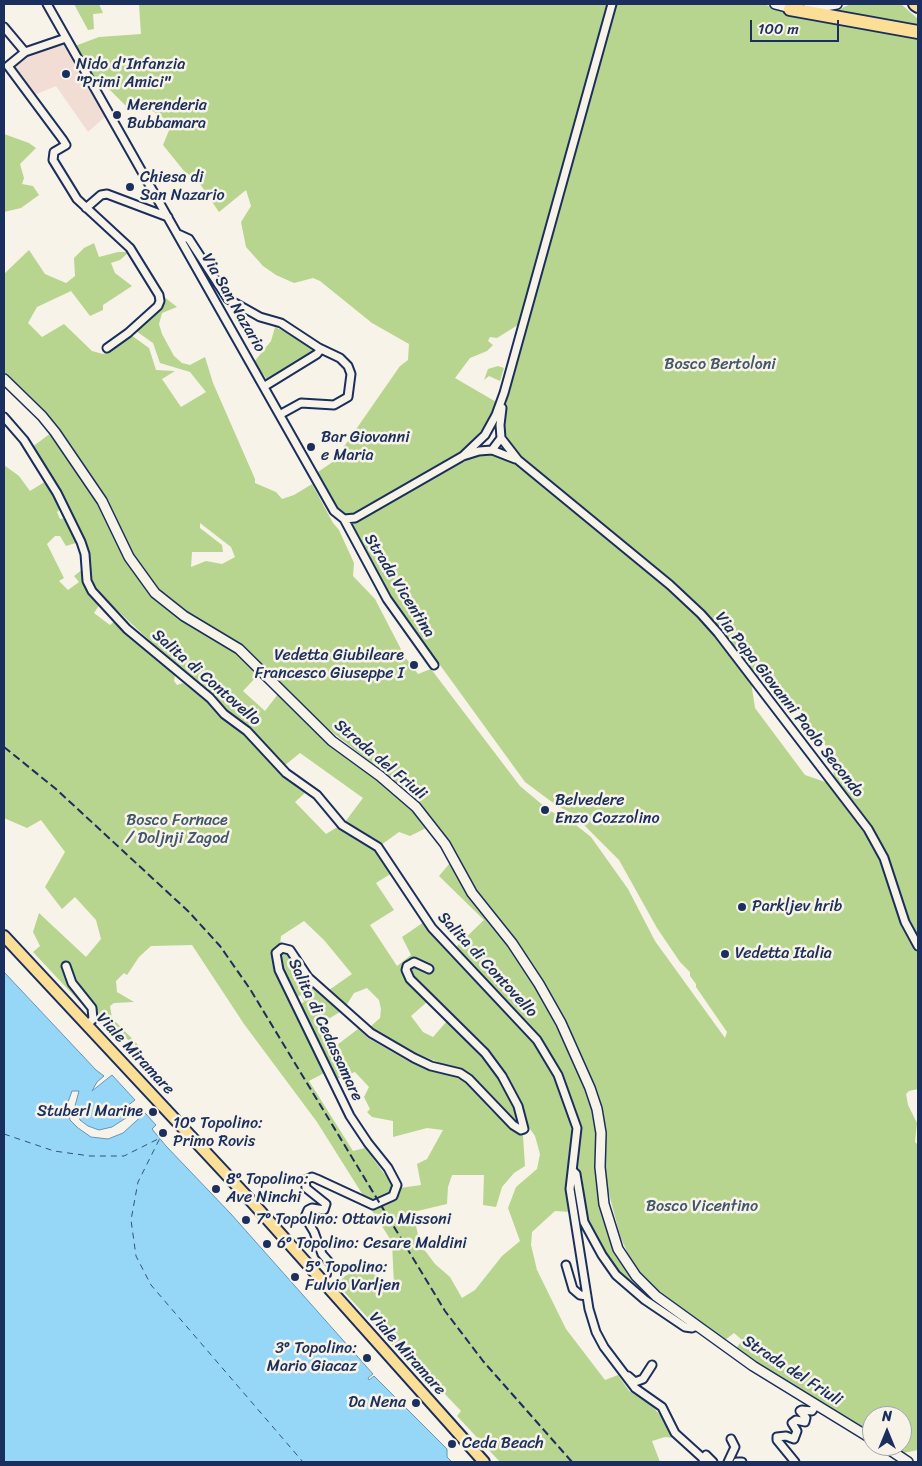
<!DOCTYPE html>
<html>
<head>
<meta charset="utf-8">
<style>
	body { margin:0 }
	#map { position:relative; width:922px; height:1466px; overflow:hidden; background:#f7f3e8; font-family:Sriracha,sans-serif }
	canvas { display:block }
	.frame { position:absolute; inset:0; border:5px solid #1b2f5e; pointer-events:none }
	.north { position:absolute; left:862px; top:1406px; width:50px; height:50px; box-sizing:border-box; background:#f7f3e8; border:1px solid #9fa5b1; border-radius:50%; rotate:0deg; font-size:14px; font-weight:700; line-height:20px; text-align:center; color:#1b2f5e }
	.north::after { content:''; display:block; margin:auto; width:18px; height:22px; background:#1b2f5e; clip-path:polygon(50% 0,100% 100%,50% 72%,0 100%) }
	.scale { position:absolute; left:750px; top:20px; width:89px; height:22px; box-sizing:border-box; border:2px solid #1b2f5e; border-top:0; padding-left:6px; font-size:15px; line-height:18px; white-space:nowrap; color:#1b2f5e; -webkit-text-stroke:4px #f7f3e8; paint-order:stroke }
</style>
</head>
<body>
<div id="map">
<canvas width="922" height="1466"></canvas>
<div class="frame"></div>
<div class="north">N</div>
<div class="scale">100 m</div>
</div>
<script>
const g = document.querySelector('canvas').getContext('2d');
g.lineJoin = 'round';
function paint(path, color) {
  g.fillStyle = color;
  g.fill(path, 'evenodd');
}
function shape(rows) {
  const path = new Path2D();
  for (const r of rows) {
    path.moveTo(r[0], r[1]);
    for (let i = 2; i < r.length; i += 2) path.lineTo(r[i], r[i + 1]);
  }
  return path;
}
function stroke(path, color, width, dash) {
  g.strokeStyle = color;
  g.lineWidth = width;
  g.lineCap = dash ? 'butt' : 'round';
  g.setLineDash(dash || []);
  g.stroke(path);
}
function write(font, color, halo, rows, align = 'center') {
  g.font = font + ' Sriracha,sans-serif';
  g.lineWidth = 5;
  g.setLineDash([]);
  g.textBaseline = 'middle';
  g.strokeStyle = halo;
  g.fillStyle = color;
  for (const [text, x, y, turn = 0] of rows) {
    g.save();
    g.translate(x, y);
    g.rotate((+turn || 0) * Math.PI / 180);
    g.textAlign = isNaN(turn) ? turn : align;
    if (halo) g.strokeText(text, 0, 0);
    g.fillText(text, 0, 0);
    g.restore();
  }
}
paint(shape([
	[64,41,106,116,88,132,56,86,34,95,13,65,32,51]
]), '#f1ddd3');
paint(shape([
	[74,4,99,4,103,13,93,14,94,29,88,30],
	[139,4,609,4,521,323,497,338,490,337,488,341,493,345,487,351,470,358,455,378,498,403,491,419,462,453,356,513,343,514,337,509,318,472,334,461,400,366,408,360,409,344,372,323,320,281,313,278,294,283,276,275,263,266,246,247,241,222,251,206,246,190,219,212,198,181,184,171,163,145,172,123,138,102,131,111,102,82,97,86,75,46,99,37,141,34],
	[617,4,763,4,798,16,918,37,918,940,907,918,886,851,866,818,834,780,832,754,782,688,758,676,708,614,676,584,518,455,504,434,505,407],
	[851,4,901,4,918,19,918,27,833,12],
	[4,134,29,143,36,148,20,164,24,178,22,184,33,186,39,195,21,208,4,212],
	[94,243,99,257,118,252,129,252,120,260,111,263,115,273,132,286,103,305,103,310,90,316,71,291,37,307,28,323,42,337,64,324,92,351,103,354,120,345,131,335,149,348,156,370,175,371,162,379,181,407,206,392,190,372,160,363,153,343,136,331,159,309,163,303,163,296,177,307,162,313,159,324,162,334,174,356,182,363,190,365,205,357,213,383,255,479,255,483,276,492,282,499,294,495,312,484,333,523,339,530,354,563,353,576,375,599,405,657,418,674,431,669,520,786,545,807,542,812,548,810,571,821,591,837,628,889,655,941,725,1038,727,1032,696,987,696,984,690,976,690,972,680,962,657,928,619,860,573,814,556,805,525,782,379,581,349,526,465,459,480,453,492,452,513,460,684,602,707,624,751,682,755,708,805,775,828,783,850,811,880,858,904,930,918,953,918,1089,909,1091,906,1094,908,1105,917,1123,915,1142,918,1145,918,1450,903,1453,891,1446,902,1446,902,1416,872,1416,872,1434,736,1349,742,1340,734,1333,725,1340,660,1294,644,1277,630,1258,620,1236,606,1182,605,1132,603,1112,598,1093,567,1025,543,980,520,946,477,895,434,822,408,791,310,715,243,648,169,602,152,584,134,559,103,495,88,472,58,431,4,375,4,272,5,273,29,250,45,274,66,283,75,276,74,258,84,248],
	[200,523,231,547,235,557,222,564,206,561,191,567,192,552,223,552,222,545,200,528],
	[275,327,302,340,316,351,269,382,254,362,271,341],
	[498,366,504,368,500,381,489,376,484,380,488,369],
	[51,433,93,496,130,567,157,602,200,630,225,642,242,656,259,674,243,691,265,711,278,694,317,734,346,757,374,775,412,808,426,828,410,836,399,832,381,845,351,829,345,822,363,798,300,753,284,766,245,724,228,712,178,667,105,599,90,579,89,555,65,500,32,447],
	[4,465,19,476,30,491,46,481,61,508,57,512,60,519,66,518,79,542,66,546,60,536,55,536,47,544,64,578,59,581,68,590,79,582,74,576,83,569,85,586,100,604,94,613,110,625,117,619,130,637,175,675,174,681,177,685,183,683,210,704,229,724,247,737,271,763,306,792,295,802,326,834,339,826,378,853,392,873,376,883,394,910,370,925,397,966,411,955,402,937,424,922,527,1033,539,1051,561,1091,569,1114,573,1141,568,1188,570,1212,555,1211,532,1232,531,1245,537,1270,566,1329,605,1380,618,1375,629,1391,652,1406,661,1416,675,1438,665,1437,652,1441,660,1462,500,1462,457,1416,461,1411,442,1391,437,1394,337,1284,345,1276,353,1272,363,1272,373,1274,394,1285,392,1242,371,1209,394,1200,399,1195,400,1188,421,1185,417,1164,427,1159,443,1130,427,1128,393,1137,393,1121,372,1117,367,1112,370,1109,364,1097,369,1087,355,1072,337,1079,300,1004,304,1002,301,995,297,997,283,972,280,959,280,954,284,952,288,954,292,964,308,983,340,1012,320,1024,337,1045,358,1029,368,1038,406,1060,430,1071,456,1077,470,1086,490,1109,514,1131,523,1136,525,1166,514,1173,502,1187,496,1207,483,1205,484,1175,452,1175,448,1187,447,1204,413,1212,420,1244,435,1264,450,1277,462,1298,475,1290,502,1256,520,1241,508,1208,516,1187,537,1169,540,1154,535,1136,528,1126,516,1093,498,1062,486,1046,415,979,411,972,412,967,420,968,429,974,433,967,417,960,404,964,401,972,427,1002,411,1016,423,1032,433,1037,447,1021,474,1046,499,1078,521,1124,518,1123,469,1074,412,1052,370,1027,380,1018,381,1009,379,1000,367,988,354,993,346,1006,329,990,352,974,324,940,304,921,281,936,280,945,271,952,282,983,326,1072,309,1081,353,1151,365,1148,392,1184,390,1192,372,1201,366,1200,317,1122,244,1024,192,945,151,946,139,957,127,975,124,973,116,981,117,992,134,1002,114,1003,110,1006,112,1018,145,1052,108,1025,103,1026,96,1019,93,1004,73,979,67,964,63,964,69,983,92,1015,33,952,40,946,33,932,39,913,86,957,101,939,96,920,75,897,62,909,45,887,65,852,41,820,27,828,4,818],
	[450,863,462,886,523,967,542,998,586,1088,595,1110,615,1249,622,1264,643,1290,685,1324,622,1275,603,1251,587,1217,582,1176,578,1168,581,1127,562,1074,541,1037,456,947,484,920,439,876]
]), '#b7d58e');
const water = shape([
	[4,972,96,1070,104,1076,97,1082,92,1091,112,1075,135,1100,117,1114,124,1110,129,1116,112,1127,99,1130,88,1126,80,1120,75,1106,79,1091,72,1091,67,1105,70,1120,78,1128,91,1137,108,1139,123,1133,145,1113,156,1125,152,1129,166,1146,231,1214,373,1374,368,1378,369,1380,374,1376,447,1449,447,1457,452,1462,4,1462,4,972]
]);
paint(water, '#96d7f8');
stroke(water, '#6594ba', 1);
stroke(shape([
	[4,1134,54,1151,90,1156,124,1156,160,1138,138,1182,131,1220,136,1256,151,1285,303,1462]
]), '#34517d', 1, [6, 5]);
const street = shape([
	[47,4,334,511,344,519],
	[4,27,25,52],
	[66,38,25,52,8,66,63,140,66,145,54,152,53,160,77,199,130,248,159,295,160,301,158,306,128,333,107,348],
	[86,208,101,195,107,194,168,217],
	[178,234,189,239,228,299,260,317,281,323,319,348,340,358,348,366,351,374,348,397,334,405,301,403,281,414],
	[265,386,317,354,320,350,319,348],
	[4,417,24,440,57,493,81,542,85,554,87,581,92,591,127,629,210,698,224,714,247,731,286,773,317,795,342,825,378,847,432,928,537,1040,558,1075,577,1128,570,1189,589,1309,596,1332,604,1347,635,1388,662,1407,675,1433,707,1462],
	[501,438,518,460,670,585,701,614,718,633,868,829,884,858,905,922,918,946],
	[492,450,515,459],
	[463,456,485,435,496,415,504,393,612,4],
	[344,519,355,518,463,456,479,451,492,450,501,438,500,425,502,408],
	[344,519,387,599,434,665],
	[66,966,72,983,92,1008,93,1019,87,1025],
	[573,1171,576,1174,584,1222,602,1255,616,1275,645,1300,685,1327,692,1328,697,1326],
	[566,1265,573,1289,580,1295,587,1296],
	[327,1286,335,1278,336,1270,322,1254,314,1232,305,1217,308,1210,312,1208,324,1210,326,1204,306,1188,305,1180,312,1177,317,1179,373,1205,393,1196,397,1185,388,1168,368,1143,350,1116,279,970,276,953,282,948,290,950,308,977,371,1033,414,1058,431,1066,460,1073,469,1079,513,1125,521,1130,524,1129,518,1106,502,1076,485,1053,410,979,406,970,407,966,414,962,429,969],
	[628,1376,635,1382,643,1379,652,1365],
	[703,1459,706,1455,713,1462],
	[728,1462,735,1447,731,1439],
	[737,1462,742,1462],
	[795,1462,777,1440,777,1437,786,1436,794,1439,797,1431,792,1423,796,1420,805,1422,806,1418,800,1411,802,1410,812,1411,816,1405]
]);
const secondary = shape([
	[775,4,794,9],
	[807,9,837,4],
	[4,379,42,416,55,432,102,501,129,557,155,593,184,616,239,649,332,741,380,776,416,807,445,844,472,893,512,943,539,984,561,1023,590,1088,597,1109,601,1133,600,1167,604,1204,618,1249,636,1276,656,1296,753,1366,872,1439],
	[884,1446,908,1462]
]);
const primary = shape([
	[4,936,252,1202,484,1462]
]);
const highway = shape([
	[915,4,918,6],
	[790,9,918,32]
]);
stroke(street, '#1b2f5e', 11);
stroke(secondary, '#1b2f5e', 12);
stroke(primary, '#1b2f5e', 14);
stroke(highway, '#1b2f5e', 16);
stroke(street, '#f7f3e8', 7);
stroke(secondary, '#f7f3e8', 9);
stroke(primary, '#fdde96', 10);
stroke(highway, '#fdde96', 12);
stroke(shape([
	[4,747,56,789,189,912,220,946,250,989,445,1311,483,1361,572,1462]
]), '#1b2f5e', 2, [8, 4]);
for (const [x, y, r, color] of [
	[66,74,5,"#1b2f5e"],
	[117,115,5,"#1b2f5e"],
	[130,187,5,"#1b2f5e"],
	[311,447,5,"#1b2f5e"],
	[414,665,5,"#1b2f5e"],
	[545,810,5,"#1b2f5e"],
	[742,907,5,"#1b2f5e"],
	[725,954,5,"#1b2f5e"],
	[153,1112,5,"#1b2f5e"],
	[163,1133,5,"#1b2f5e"],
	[216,1189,5,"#1b2f5e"],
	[246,1220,5,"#1b2f5e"],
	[267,1244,5,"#1b2f5e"],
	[295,1277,5,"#1b2f5e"],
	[367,1358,5,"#1b2f5e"],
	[416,1403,5,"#1b2f5e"],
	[452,1444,5,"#1b2f5e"]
]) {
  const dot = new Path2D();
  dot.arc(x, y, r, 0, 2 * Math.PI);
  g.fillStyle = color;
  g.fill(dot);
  stroke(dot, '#f7f3e8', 2);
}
write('16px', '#1b2f5e', '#f7f3e8', [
	["Nido d'Infanzia",76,65],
	["\"Primi Amici\"",76,83],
	["Merenderia",127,106],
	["Bubbamara",127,124],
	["Chiesa di",140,178],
	["San Nazario",140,196],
	["Bar Giovanni",321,438],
	["e Maria",321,456],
	["Vedetta Giubileare",404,656,"right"],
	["Francesco Giuseppe I",404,674,"right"],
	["Belvedere",555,801],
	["Enzo Cozzolino",555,819],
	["Parkljev hrib",752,907],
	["Vedetta Italia",735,954],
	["Stuberl Marine",143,1112,"right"],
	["10º Topolino:",173,1124],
	["Primo Rovis",173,1142],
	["8º Topolino:",226,1180],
	["Ave Ninchi",226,1198],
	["7º Topolino: Ottavio Missoni",256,1220],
	["6º Topolino: Cesare Maldini",277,1244],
	["5º Topolino:",305,1268],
	["Fulvio Varljen",305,1286],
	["3º Topolino:",357,1349,"right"],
	["Mario Giacaz",357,1367,"right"],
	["Da Nena",406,1403,"right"],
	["Ceda Beach",462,1444]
], 'left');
write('16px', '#1b2f5e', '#f7f3e8', [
	["Via San Nazario",233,303,60],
	["Strada Vicentina",399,586,58],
	["Salita di Contovello",206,678,41],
	["Via Papa Giovanni Paolo Secondo",789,705,52],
	["Strada del Friuli",380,760,40],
	["Salita di Contovello",487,965,47],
	["Salita di Cedassamare",325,1030,65],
	["Viale Miramare",135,1054,47],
	["Viale Miramare",407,1354,48],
	["Strada del Friuli",792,1371,33]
]);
write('16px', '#42586a', '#f7f3e8', [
	["Bosco Bertoloni",720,365],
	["Bosco Fornace",177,821],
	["/ Doljnji Zagod",177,839],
	["Bosco Vicentino",702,1207]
]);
</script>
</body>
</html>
